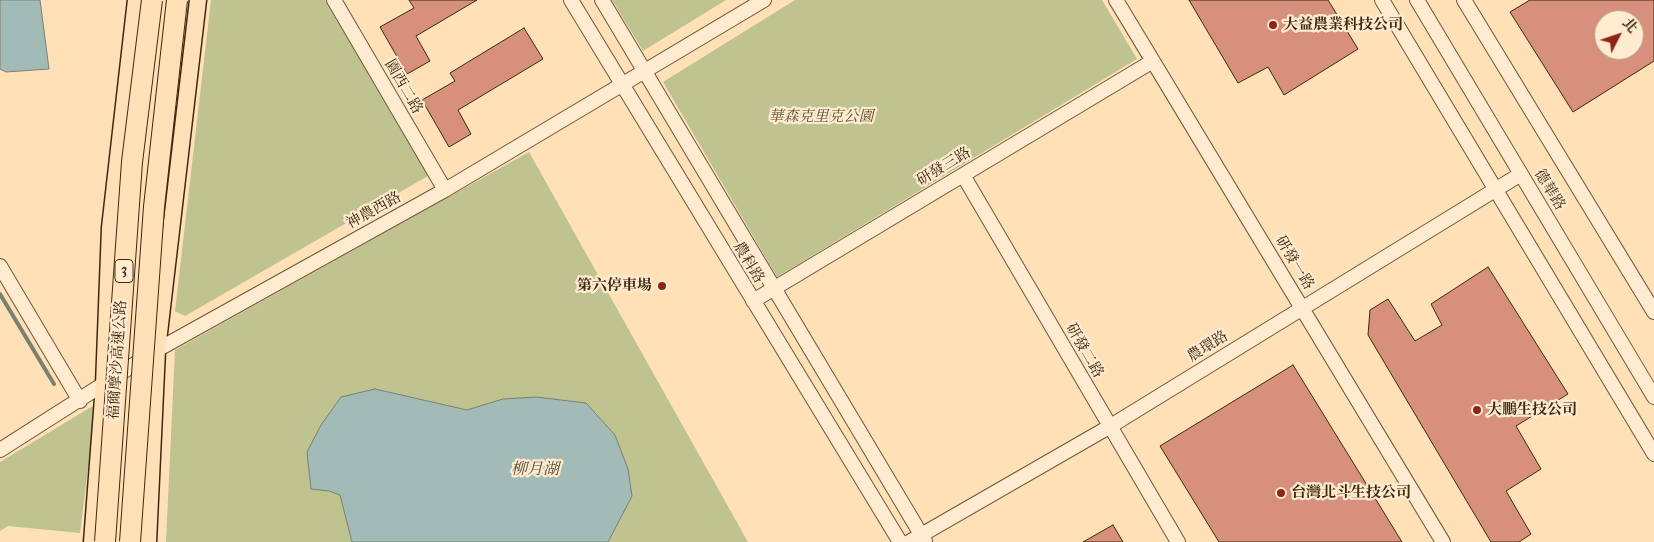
<!DOCTYPE html>
<html>
<head>
<meta charset="utf-8">
<style>
	body { margin:0 }
	#map { position:relative; width:1654px; height:542px; overflow:hidden; background:#ffe0b7; font-family:"IM FELL French Canon","Noto Serif TC",serif }
	canvas { display:block }
	.north { position:absolute; left:1594px; top:10px; width:50px; height:50px; box-sizing:border-box; background:#ffebd0; border:1px solid #b29d82; border-radius:50%; rotate:49deg; font-size:14px; font-weight:700; line-height:20px; text-align:center; color:#3e290e }
	.north::after { content:''; display:block; margin:auto; width:18px; height:22px; background:#8f2418; clip-path:polygon(50% 0,100% 100%,50% 72%,0 100%) }
</style>
</head>
<body>
<div id="map">
<canvas width="1654" height="542"></canvas>
<div class="north">北</div>
</div>
<script>
const g = document.querySelector('canvas').getContext('2d');
g.lineJoin = 'round';
function paint(path, color) {
  g.fillStyle = color;
  g.fill(path, 'evenodd');
}
function shape(rows) {
  const path = new Path2D();
  for (const r of rows) {
    path.moveTo(r[0], r[1]);
    for (let i = 2; i < r.length; i += 2) path.lineTo(r[i], r[i + 1]);
  }
  return path;
}
function stroke(path, color, width, dash) {
  g.strokeStyle = color;
  g.lineWidth = width;
  g.lineCap = dash ? 'butt' : 'round';
  g.setLineDash(dash || []);
  g.stroke(path);
}
function write(font, color, halo, rows, align = 'center') {
  g.font = font + ' "IM FELL French Canon","Noto Serif TC",serif';
  g.lineWidth = 4.5;
  g.setLineDash([]);
  g.textBaseline = 'middle';
  g.strokeStyle = halo;
  g.fillStyle = color;
  for (const [text, x, y, turn = 0] of rows) {
    g.save();
    g.translate(x, y);
    g.rotate((+turn || 0) * Math.PI / 180);
    g.textAlign = isNaN(turn) ? turn : align;
    if (halo) g.strokeText(text, 0, 0);
    g.fillText(text, 0, 0);
    g.restore();
  }
}
paint(shape([
	[211,0,325,0,428,176,185,316,175,311],
	[612,0,726,0,643,51],
	[795,0,1102,0,1137,59,777,277,663,82],
	[529,152,748,542,166,542,175,350],
	[96,404,80,533,8,526,0,531,0,462]
]), '#bec390');
const water = shape([
	[0,0,40,0,49,69,6,72,0,69,0,0],
	[375,389,467,410,503,399,536,397,586,403,615,435,628,469,632,496,608,542,352,542,340,495,329,491,311,489,307,452,321,425,341,397,375,389]
]);
paint(water, '#a2bbb6');
stroke(water, '#7a8173', 1);
stroke(shape([
	[0,294,54,384]
]), '#7a8173', 4);
const building = shape([
	[409,0,477,0,416,36,430,61,407,74,380,27,414,8,409,0],
	[1189,0,1328,0,1358,49,1284,95,1268,67,1238,83,1189,0],
	[1530,0,1654,0,1654,61,1573,112,1510,12,1530,0],
	[1604,20,1634,20,1634,50,1604,50,1604,20],
	[524,28,543,59,458,110,471,134,449,147,422,100,455,81,450,73,524,28],
	[1488,267,1568,394,1516,426,1541,469,1506,491,1531,534,1519,542,1491,542,1368,335,1370,310,1388,299,1415,341,1442,325,1431,304,1488,267],
	[1293,365,1402,542,1219,542,1160,446,1293,365],
	[1113,525,1123,542,1083,542,1113,525]
]);
paint(building, '#d6907b');
stroke(building, '#3e290e', 1);
const minor = shape([
	[334,0,445,190],
	[571,0,900,542],
	[602,0,925,541],
	[1116,0,1443,542],
	[1382,0,1654,454],
	[1417,0,1654,397],
	[1464,0,1654,312],
	[963,175,1178,542],
	[0,266,80,401],
	[753,301,1153,61],
	[0,450,157,350,445,190,764,0],
	[909,542,1109,427,1521,174]
]);
const major = shape([
	[92,542,104,385,110,228,136,0],
	[148,542,157,350,198,0]
]);
stroke(minor, '#6e5738', 16);
stroke(major, '#3e290e', 19);
stroke(minor, '#ffebd0', 14);
stroke(major, '#ffe0b7', 16);
const highwayBridge = shape([
	[105,542,132,162,152,0],
	[130,542,154,207,177,0]
]);
stroke(highwayBridge, '#3e290e', 22, []);
stroke(highwayBridge, '#ffe0b7', 20);
for (const [x, y, r, color] of [
	[1273,25,5,"#8f2418"],
	[662,286,5,"#8f2418"],
	[1477,410,5,"#8f2418"],
	[1281,493,5,"#8f2418"]
]) {
  const dot = new Path2D();
  dot.arc(x, y, r, 0, 2 * Math.PI);
  g.fillStyle = color;
  g.fill(dot);
  stroke(dot, '#ffebd0', 2);
}
for (const [x, y, w] of [
	[124,271,18]
]) {
  const box = new Path2D();
  box.roundRect(x - w / 2, y - 11.5, w, 23, 4);
  g.fillStyle = '#ffebd0';
  g.fill(box);
  stroke(box, '#3e290e', 1);
}
write('bold 14px', '#3e290e', null, [
	["3",124,271]
]);
write('bold 15px', '#3e290e', '#ffebd0', [
	["大益農業科技公司",1283,25],
	["第六停車場",652,286,"right"],
	["大鵬生技公司",1487,410],
	["台灣北斗生技公司",1291,493]
], 'left');
write('15px', '#3e290e', '#ffebd0', [
	["園西二路",403,87,60],
	["研發三路",944,167,-31],
	["德華路",1549,190,59],
	["神農西路",374,211,-29],
	["農科路",748,263,59],
	["研發一路",1294,263,59],
	["農環路",1208,347,-32],
	["研發二路",1084,351,60],
	["福爾摩沙高速公路",118,360,-86]
]);
write('italic 15px', '#5e502e', '#ffebd0', [
	["華森克里克公園",821,117]
]);
write('italic 16px', '#574e38', '#ffebd0', [
	["柳月湖",535,470]
]);
</script>
</body>
</html>
